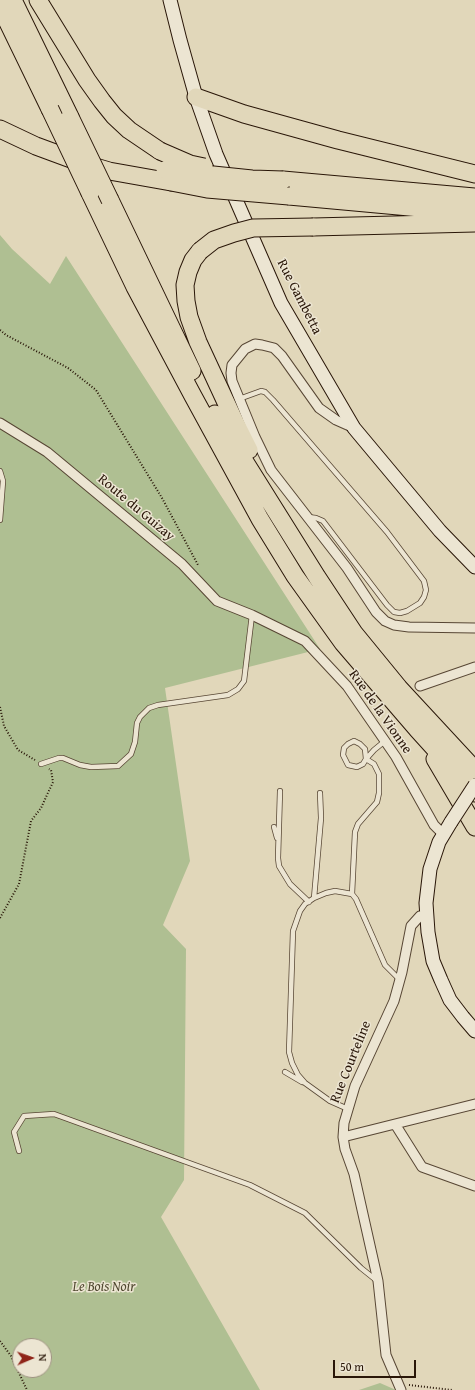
<!DOCTYPE html>
<html>
<head>
<meta charset="utf-8">
<style>
	body { margin:0 }
	#map { position:relative; width:475px; height:1390px; overflow:hidden; background:#e1d7ba; font-family:"Gentium Book Plus",serif }
	canvas { display:block }
	.north { position:absolute; left:12px; top:1338px; width:40px; height:40px; box-sizing:border-box; background:#ece5d2; border:1px solid #9e9281; border-radius:50%; rotate:88deg; font-size:11px; font-weight:700; line-height:16px; text-align:center; color:#291608 }
	.north::after { content:''; display:block; margin:auto; width:14px; height:18px; background:#8f2418; clip-path:polygon(50% 0,100% 100%,50% 72%,0 100%) }
	.scale { position:absolute; left:333px; top:1360px; width:83px; height:18px; box-sizing:border-box; border:2px solid #291608; border-top:0; padding-left:5px; font-size:12px; line-height:14px; white-space:nowrap; color:#291608; -webkit-text-stroke:3px #ece5d2; paint-order:stroke }
</style>
</head>
<body>
<div id="map">
<canvas width="475" height="1390"></canvas>
<div class="north">N</div>
<div class="scale">50 m</div>
</div>
<script>
const g = document.querySelector('canvas').getContext('2d');
g.lineJoin = 'round';
function paint(path, color) {
  g.fillStyle = color;
  g.fill(path, 'evenodd');
}
function shape(rows) {
  const path = new Path2D();
  for (const r of rows) {
    path.moveTo(r[0], r[1]);
    for (let i = 2; i < r.length; i += 2) path.lineTo(r[i], r[i + 1]);
  }
  return path;
}
function stroke(path, color, width, dash) {
  g.strokeStyle = color;
  g.lineWidth = width;
  g.lineCap = dash ? 'butt' : 'round';
  g.setLineDash(dash || []);
  g.stroke(path);
}
function write(font, color, halo, rows, align = 'center') {
  g.font = font + ' "Gentium Book Plus",serif';
  g.lineWidth = 3;
  g.setLineDash([]);
  g.textBaseline = 'middle';
  g.strokeStyle = halo;
  g.fillStyle = color;
  for (const [text, x, y, turn = 0] of rows) {
    g.save();
    g.translate(x, y);
    g.rotate((+turn || 0) * Math.PI / 180);
    g.textAlign = isNaN(turn) ? turn : align;
    if (halo) g.strokeText(text, 0, 0);
    g.fillText(text, 0, 0);
    g.restore();
  }
}
paint(shape([
	[0,235,12,249,50,284,66,256,320,649,165,688,190,861,163,925,186,949,184,1180,161,1217,260,1390,0,1390],
	[20,1346,44,1346,44,1370,20,1370],
	[380,1383,396,1390,359,1390]
]), '#afbf92');
const lane = shape([
	[239,399,261,391,265,392,273,400,387,532,424,581,426,590,424,597,420,603,407,611,400,613,394,612,387,605,323,521,316,518,308,517],
	[0,471,3,481,0,520],
	[41,764,59,758,63,758,80,765,91,767,118,766,131,754,135,742,137,723,140,717,149,708,158,705,228,695,238,689,244,681,252,615],
	[280,791,278,858,279,866,290,884,309,902],
	[274,827,277,838],
	[352,894,355,832,358,824,377,802,379,793,379,774,374,764,366,759,365,749,360,744,354,741,348,744,344,748,343,755,348,765,357,767,363,764,366,759,374,750,385,741],
	[314,898,321,818,320,793],
	[285,1072,302,1082],
	[348,1109,330,1101,305,1083,298,1075,292,1063,289,1052,293,931,300,911,305,904,314,898,326,893,335,891,352,894,356,899,385,965,400,980],
	[19,1151,14,1132,24,1116,54,1114,250,1185,305,1213,361,1268,376,1280]
]);
const street = shape([
	[0,423,47,452,182,564,217,601,252,615,305,641,347,686,396,757,434,825,443,834],
	[354,428,336,420,319,408,282,356,274,348,262,345,255,344,245,349,232,365,231,373,232,381,255,437,271,470,347,568,376,612,385,621,394,625,409,627,475,628],
	[420,686,475,667],
	[395,1124,475,1104],
	[343,1137,395,1124,422,1167,475,1186],
	[401,1390,386,1355,378,1281,354,1174,345,1149,343,1137,344,1123,355,1086,394,1001,402,972,411,926,420,916,426,915]
]);
const secondary = shape([
	[170,0,180,40,196,97,216,154,281,303,354,428,440,531,475,567],
	[451,822,439,842,430,869,426,903,428,932,433,961,441,980,450,1000,463,1017,475,1031]
]);
const highway = shape([
	[13,0,70,117],
	[38,0,87,80,102,101,114,116,129,130,160,151],
	[0,6,50,109],
	[196,97,244,114,338,140,475,174],
	[0,129,36,146,82,163,109,171,171,182],
	[283,180,475,197],
	[90,193,135,287,193,396,260,519,295,576,343,643,417,729,475,793],
	[289,196,475,213],
	[110,200,192,371],
	[313,227,475,223],
	[200,251,193,260,188,272,185,285,186,301,189,317,198,342,236,424,249,450],
	[215,414,317,577,354,633,399,688,475,770],
	[435,759,475,827]
]);
stroke(lane, '#574634', 6);
stroke(street, '#574634', 11);
stroke(secondary, '#291608', 15);
stroke(highway, '#291608', 19);
stroke(shape([
	[0,330,6,335,68,368,96,390,162,498,198,565],
	[0,707,4,726,18,750,35,760],
	[0,918,19,884,31,821,41,808,53,782,51,770,49,769],
	[0,1341,11,1356,27,1390],
	[409,1385,452,1390]
]), '#291608', 2, [1, 2]);
stroke(lane, '#ece5d2', 4.5);
stroke(street, '#ece5d2', 9);
stroke(secondary, '#ece5d2', 13);
stroke(highway, '#e1d7ba', 17);
const secondaryBridge = shape([
	[451,822,475,785]
]);
const highwayBridge = shape([
	[50,109,90,193],
	[70,117,110,200],
	[160,151,190,164,204,167],
	[165,170,252,179,283,180],
	[171,182,207,189,289,196],
	[200,251,214,240,234,233,253,228,313,227]
]);
stroke(secondaryBridge, '#291608', 15, []);
stroke(highwayBridge, '#291608', 19, []);
stroke(secondaryBridge, '#ece5d2', 13);
stroke(highwayBridge, '#e1d7ba', 17);
write('14px', '#291608', '#ece5d2', [
	["Rue Gambetta",299,297,63],
	["Route du Guizay",136,508,40],
	["Rue de la Vionne",380,712,55],
	["Rue Courteline",351,1062,-68]
]);
write('italic 14px', '#514931', '#ece5d2', [
	["Le Bois Noir",104,1287]
]);
</script>
</body>
</html>
